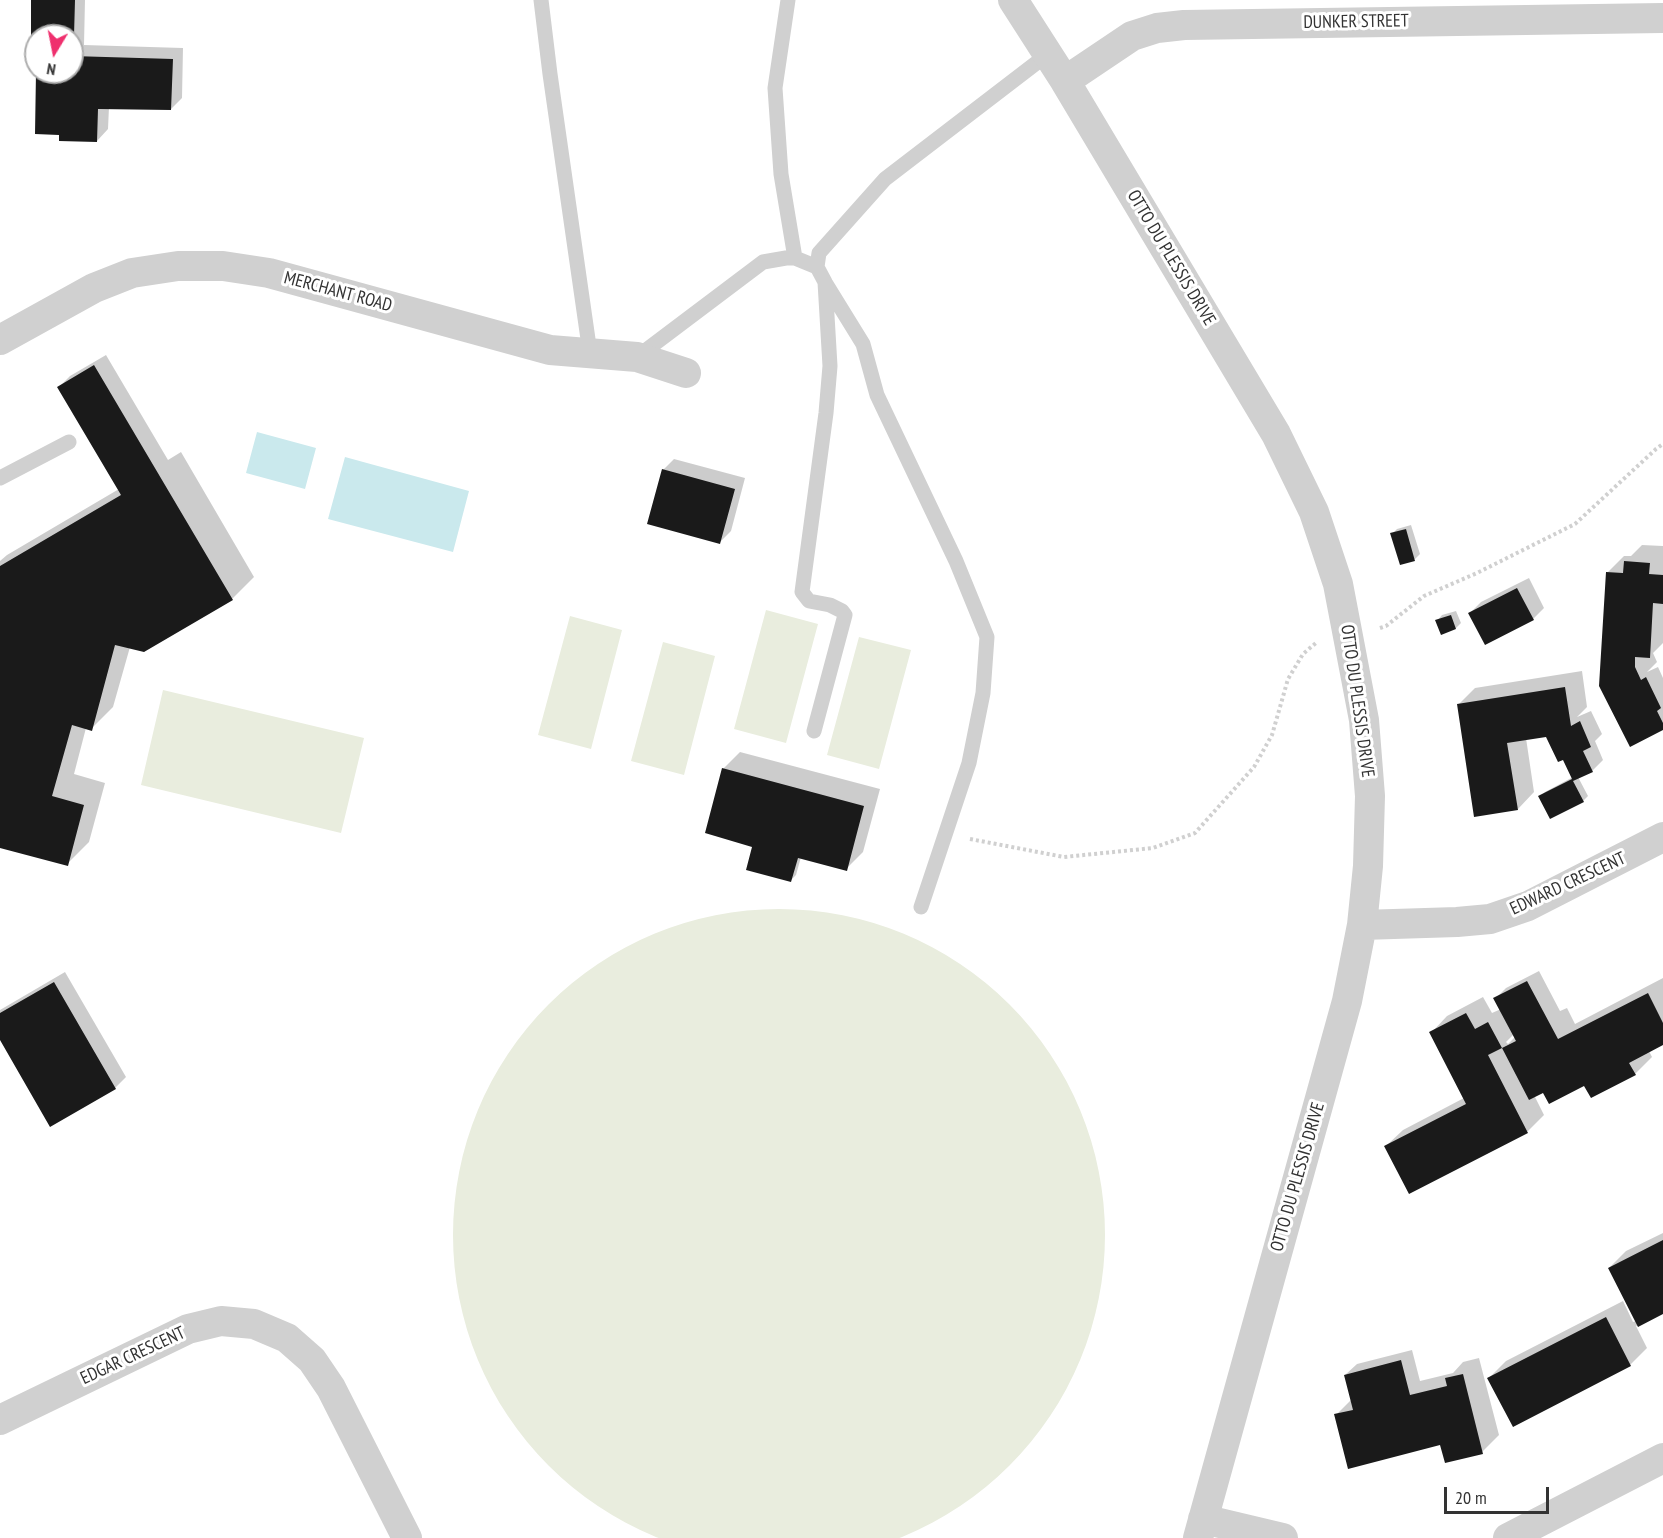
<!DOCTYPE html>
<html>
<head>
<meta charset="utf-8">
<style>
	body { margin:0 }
	#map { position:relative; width:1663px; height:1538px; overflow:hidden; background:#fff; font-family:"PT Sans Narrow",sans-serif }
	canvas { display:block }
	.north { position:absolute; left:24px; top:24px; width:60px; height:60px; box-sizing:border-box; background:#fff; border:2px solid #adadad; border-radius:50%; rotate:190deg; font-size:16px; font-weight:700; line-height:24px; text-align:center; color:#333 }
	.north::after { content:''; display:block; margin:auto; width:21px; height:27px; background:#ef306e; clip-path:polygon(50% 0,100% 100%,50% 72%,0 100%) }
	.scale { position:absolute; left:1444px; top:1487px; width:105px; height:27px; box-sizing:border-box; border:3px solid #333; border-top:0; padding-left:8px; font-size:18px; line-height:21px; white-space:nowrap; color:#333; -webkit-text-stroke:4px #fff; paint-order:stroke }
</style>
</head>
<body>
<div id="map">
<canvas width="1663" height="1538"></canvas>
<div class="north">N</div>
<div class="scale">20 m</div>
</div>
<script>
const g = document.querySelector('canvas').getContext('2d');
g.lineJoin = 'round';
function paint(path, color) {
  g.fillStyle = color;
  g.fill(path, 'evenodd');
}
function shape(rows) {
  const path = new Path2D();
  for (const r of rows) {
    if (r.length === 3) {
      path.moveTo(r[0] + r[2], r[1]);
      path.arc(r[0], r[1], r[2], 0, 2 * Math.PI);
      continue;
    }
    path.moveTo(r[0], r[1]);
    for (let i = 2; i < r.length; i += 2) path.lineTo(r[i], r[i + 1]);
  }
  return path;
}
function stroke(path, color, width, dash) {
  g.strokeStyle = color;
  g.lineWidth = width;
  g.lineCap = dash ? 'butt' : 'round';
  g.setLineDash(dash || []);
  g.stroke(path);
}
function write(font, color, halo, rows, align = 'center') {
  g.font = font + ' "PT Sans Narrow",sans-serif';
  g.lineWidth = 6;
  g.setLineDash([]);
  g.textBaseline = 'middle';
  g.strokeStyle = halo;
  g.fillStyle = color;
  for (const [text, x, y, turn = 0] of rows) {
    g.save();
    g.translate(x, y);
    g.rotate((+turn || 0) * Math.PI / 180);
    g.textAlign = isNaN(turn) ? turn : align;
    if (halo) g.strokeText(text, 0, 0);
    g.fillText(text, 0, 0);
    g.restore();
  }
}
paint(shape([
	[766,610,818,624,786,743,734,729],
	[570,616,622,630,591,749,538,735],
	[859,637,911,650,879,769,827,755],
	[663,642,715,656,684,775,631,761],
	[163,690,364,738,341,833,141,785],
	[779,1235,326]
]), '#e9edde');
paint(shape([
	[257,432,316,448,305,489,246,473],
	[345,457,469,491,453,552,328,519]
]), '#cae9ed');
paint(shape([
	[33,0,85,0,84,45,183,48,182,98,171,109,109,107,108,129,97,141,38,72,72,72,72,36,36,36,36,40],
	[106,355,168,460,181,452,254,577,232,599,130,647,113,707,91,729,86,728,74,774,105,783,89,842,67,864,0,846,0,561,7,555,119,489,59,387,70,376],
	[674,459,745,478,731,531,720,542,663,470],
	[1411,525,1420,554,1415,559,1401,563,1392,534,1397,529],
	[1642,545,1663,546,1663,643,1653,653,1657,662,1647,672,1658,667,1663,678,1663,728,1631,745,1607,573,1624,556,1631,556],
	[1529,578,1544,608,1533,619,1470,613,1481,602],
	[1456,611,1461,623,1456,628,1442,633,1437,621,1442,615],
	[1582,671,1587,707,1577,717,1591,711,1602,734,1595,741,1603,760,1592,771,1578,777,1588,796,1583,801,1540,797,1545,792,1573,777,1564,757,1547,735,1526,738,1534,792,1518,809,1458,705,1475,688],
	[740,752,880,789,863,852,846,869,801,857,796,875,791,880,754,847,723,769],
	[1539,971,1560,1011,1567,1008,1575,1024,1663,978,1663,1044,1649,1051,1652,1057,1635,1074,1543,1091,1534,1095,1544,1115,1528,1131,1410,1192,1386,1146,1403,1130,1464,1098,1431,1033,1447,1016,1483,997,1492,1013,1501,1009,1495,999,1506,988],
	[1514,1034,1515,1037,1508,1044,1506,1042],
	[65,972,126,1077,115,1088,0,1037,0,1010],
	[1663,1233,1663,1312,1636,1326,1647,1348,1630,1365,1489,1378,1506,1361,1623,1301,1633,1322,1636,1321,1609,1268,1626,1251],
	[1412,1350,1420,1381,1453,1373,1463,1362,1479,1358,1499,1435,1482,1452,1441,1444,1336,1415,1352,1399,1345,1375,1357,1364]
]), '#0003');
paint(shape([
	[31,0,75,0,74,36,36,36,36,42,31,42],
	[72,56,173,59,171,110,98,109,97,142,59,141,59,135,35,134,36,72,72,72],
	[94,365,233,600,144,652,115,645,92,731,72,725,52,796,84,805,68,866,0,848,0,566,121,495,57,387],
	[662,469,735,489,720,544,647,524],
	[1406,529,1415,561,1400,565,1390,533],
	[1624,561,1650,563,1649,574,1663,575,1663,604,1653,603,1650,658,1635,657,1635,667,1641,680,1646,677,1661,708,1657,711,1663,723,1663,730,1630,747,1599,686,1606,572,1623,573],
	[1517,588,1534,620,1485,645,1468,613],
	[1451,615,1456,629,1441,635,1435,620],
	[1565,687,1571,726,1580,721,1591,747,1583,751,1593,772,1573,781,1584,802,1550,819,1538,796,1572,779,1563,760,1558,762,1546,737,1507,743,1518,810,1474,817,1457,704],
	[722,768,864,806,847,871,798,858,791,882,746,870,752,847,705,833],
	[1527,981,1558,1039,1648,993,1663,1023,1663,1045,1629,1063,1636,1075,1591,1098,1584,1086,1549,1104,1543,1093,1529,1100,1502,1048,1516,1041,1493,998],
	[54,982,116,1089,50,1127,0,1040,0,1013],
	[1466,1013,1475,1029,1488,1022,1502,1048,1488,1055,1528,1133,1409,1194,1384,1146,1466,1104,1429,1032],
	[1663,1240,1663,1314,1638,1327,1608,1268],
	[1606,1317,1631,1366,1513,1427,1487,1378],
	[1401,1360,1410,1395,1447,1386,1445,1378,1463,1374,1483,1454,1445,1463,1440,1445,1348,1469,1334,1414,1353,1410,1344,1375]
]), '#1a1a1a');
stroke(shape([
	[1380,628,1386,626,1424,596,1477,573,1575,524,1656,449,1663,444],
	[970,839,1064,857,1153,848,1195,833,1254,767,1272,735,1288,679,1303,654,1317,642]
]), '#d0d0d0', 4, [3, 3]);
stroke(shape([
	[541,0,550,74,590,353],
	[788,0,775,88,781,174,795,258],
	[826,284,863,344,877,395,956,561,987,637,983,693,969,763,921,907],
	[637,357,763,262,786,258,795,258,817,267],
	[0,478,69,442],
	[814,731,845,615,842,611,830,605,809,601,802,592,826,413,830,366,825,282,817,267,819,253,885,179,1048,54]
]), '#d0d0d0', 15);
stroke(shape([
	[1013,0,1065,81,1276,434,1314,512,1338,584,1364,720,1370,796,1368,866,1362,925,1347,1001,1198,1538],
	[1065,81,1132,36,1157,28,1184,25,1663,18],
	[0,340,94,288,132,273,178,266,223,266,269,273,550,350,637,357,686,373],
	[1362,925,1457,922,1490,919,1528,906,1663,837],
	[0,1420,188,1329,221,1321,254,1324,287,1338,312,1360,331,1388,407,1538],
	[1203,1519,1283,1538],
	[1508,1538,1663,1458]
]), '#d0d0d0', 30);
write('18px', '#333', '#fff', [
	["DUNKER STREET",1356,22,-1],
	["OTTO DU PLESSIS DRIVE",1171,258,59],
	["MERCHANT ROAD",338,292,15],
	["OTTO DU PLESSIS DRIVE",1357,701,82],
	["EDWARD CRESCENT",1568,884,-25],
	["OTTO DU PLESSIS DRIVE",1298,1177,-74],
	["EDGAR CRESCENT",133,1356,-25]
]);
</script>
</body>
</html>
